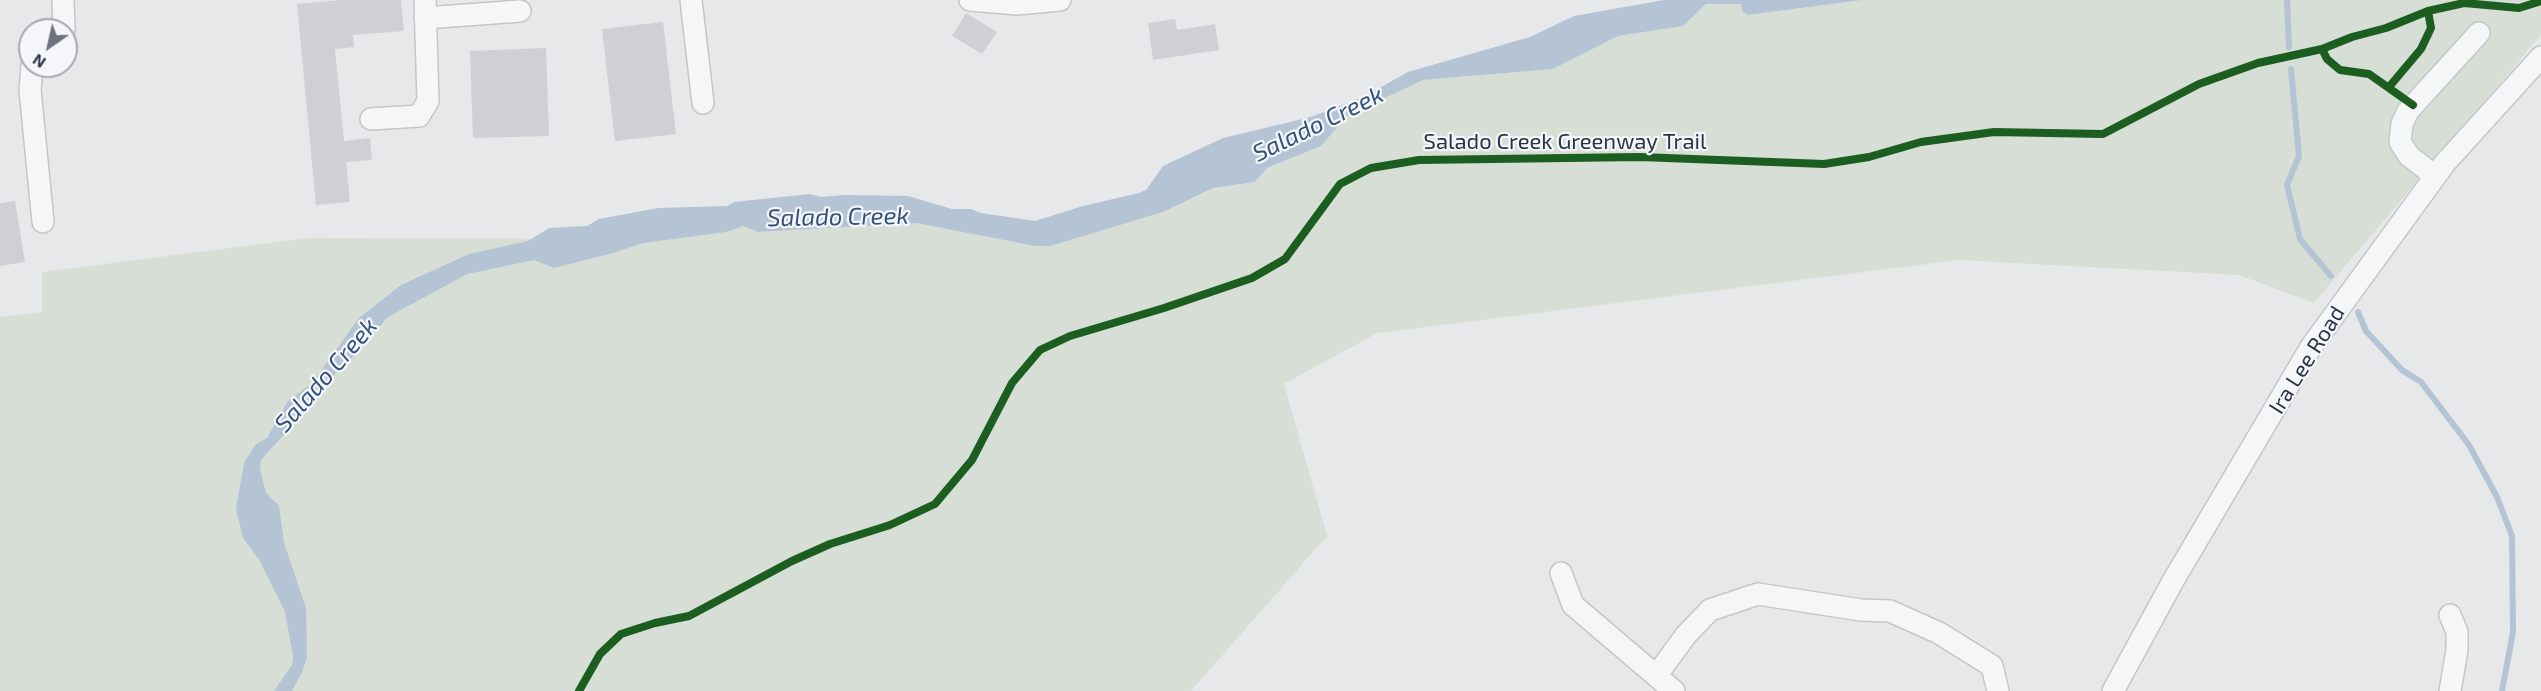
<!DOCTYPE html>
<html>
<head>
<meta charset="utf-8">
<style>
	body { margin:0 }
	#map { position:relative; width:2541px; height:691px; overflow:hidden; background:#e6e8ea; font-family:"Exo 2",sans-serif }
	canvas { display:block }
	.north { position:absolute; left:18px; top:18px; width:60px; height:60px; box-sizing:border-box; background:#f4f6f9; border:2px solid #a4a8b1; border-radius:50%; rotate:214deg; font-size:16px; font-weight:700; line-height:24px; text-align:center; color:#2b3445 }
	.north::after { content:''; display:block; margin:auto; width:21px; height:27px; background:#6c737f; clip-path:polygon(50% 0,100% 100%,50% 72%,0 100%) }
</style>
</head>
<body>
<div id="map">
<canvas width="2541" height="691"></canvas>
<div class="north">N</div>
</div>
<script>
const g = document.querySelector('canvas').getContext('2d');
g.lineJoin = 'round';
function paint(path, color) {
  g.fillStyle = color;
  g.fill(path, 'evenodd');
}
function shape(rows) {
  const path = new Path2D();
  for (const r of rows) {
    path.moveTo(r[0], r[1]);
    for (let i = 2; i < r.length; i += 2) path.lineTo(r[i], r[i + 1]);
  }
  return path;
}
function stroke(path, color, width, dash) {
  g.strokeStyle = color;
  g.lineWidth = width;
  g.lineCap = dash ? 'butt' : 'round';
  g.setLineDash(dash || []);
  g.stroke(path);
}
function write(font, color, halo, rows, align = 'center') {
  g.font = font + ' "Exo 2",sans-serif';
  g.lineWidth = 4.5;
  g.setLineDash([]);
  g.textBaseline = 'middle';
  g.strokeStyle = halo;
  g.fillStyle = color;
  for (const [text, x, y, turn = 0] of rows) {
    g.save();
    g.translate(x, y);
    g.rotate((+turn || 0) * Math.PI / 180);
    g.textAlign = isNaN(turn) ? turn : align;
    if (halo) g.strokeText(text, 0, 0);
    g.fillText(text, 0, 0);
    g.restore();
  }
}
paint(shape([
	[1862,0,2541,0,2541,35,2314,303,2239,275,1959,260,1377,333,1284,384,1327,536,1191,691,0,691,0,317,42,312,42,272,309,238,591,239,726,232,743,226,759,232,916,223,1035,246,1163,212,1213,188,1255,182,1267,168,1321,146,1347,116,1423,80,1553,69,1618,36,1683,26,1706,4,1741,4,1748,15]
]), '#d6ded6');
paint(shape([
	[1664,0,1862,0,1748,15,1742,11,1741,4,1706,4,1683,26,1618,36,1553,69,1423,80,1347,116,1321,146,1267,168,1255,182,1213,188,1163,212,1050,246,1035,246,916,223,758,232,743,226,726,232,643,243,613,253,554,268,534,260,467,274,388,317,349,361,342,365,315,400,261,460,260,469,266,493,279,506,284,543,306,608,307,658,302,672,292,691,274,691,292,665,293,656,285,612,260,561,243,538,236,509,244,463,256,444,267,438,288,401,312,383,359,318,401,285,469,254,528,241,549,228,587,226,599,219,658,208,727,206,734,202,810,194,821,197,845,195,908,196,952,209,971,209,981,213,1035,221,1083,206,1139,193,1146,190,1163,166,1223,138,1311,117,1363,97,1408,72,1530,37,1574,16]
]), '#b4c4d5');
stroke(shape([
	[2287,0,2289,47],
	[2291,69,2299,156,2287,185,2300,239,2331,276],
	[2358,312,2366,331,2402,370,2421,382,2469,445,2497,497,2512,536,2513,632,2502,691]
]), '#b4c4d5', 6);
paint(shape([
	[342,0,401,0,404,31,353,35,354,47,335,49,344,141,370,138,372,160,346,162,350,202,316,205,297,4],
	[966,13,997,32,982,54,952,36],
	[1175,19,1177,30,1215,24,1219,50,1153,60,1148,23],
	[663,22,676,134,615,141,602,29],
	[546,48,549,136,473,138,470,51],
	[15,201,25,262,0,266,0,203]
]), '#ced0d3');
const minor = shape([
	[63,0,64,30],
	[691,0,703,103],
	[970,0,1017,4,1060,0],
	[425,18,520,11],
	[32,66,30,90,43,222],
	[371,119,419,116,428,101,425,0],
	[2435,176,2409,156,2400,142,2402,124,2408,111,2479,33],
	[1561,573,1573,605,1674,691],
	[1656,676,1686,635,1710,610,1758,594,1861,610,1890,611,1939,633,1992,666,1998,691],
	[2113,691,2173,581,2311,347,2445,163,2541,57],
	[2450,691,2457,650,2457,632,2450,615]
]);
stroke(minor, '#c4c6c8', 24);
stroke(minor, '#f5f6f7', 21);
stroke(shape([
	[2322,49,2327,59,2340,70,2369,74,2413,105],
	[2389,87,2421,49,2431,28,2428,11],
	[579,691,600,654,621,634,655,623,689,616,792,561,830,544,890,525,935,504,972,460,1012,383,1040,350,1070,336,1164,308,1252,278,1285,259,1340,184,1371,168,1419,160,1640,157,1824,164,1869,157,1921,142,1994,132,2103,134,2199,84,2258,63,2322,49,2352,37,2386,28,2428,11,2464,3,2519,8,2541,1]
]), '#1b5e20', 8);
write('22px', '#2b3445', '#f4f6f9', [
	["Salado Creek Greenway Trail",1565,142],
	["Ira Lee Road",2307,360,-58]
]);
write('italic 24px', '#34527a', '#f4f6f9', [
	["Salado Creek",1318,124,-26],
	["Salado Creek",838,217,-1],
	["Salado Creek",326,375,-49]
]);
</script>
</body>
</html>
